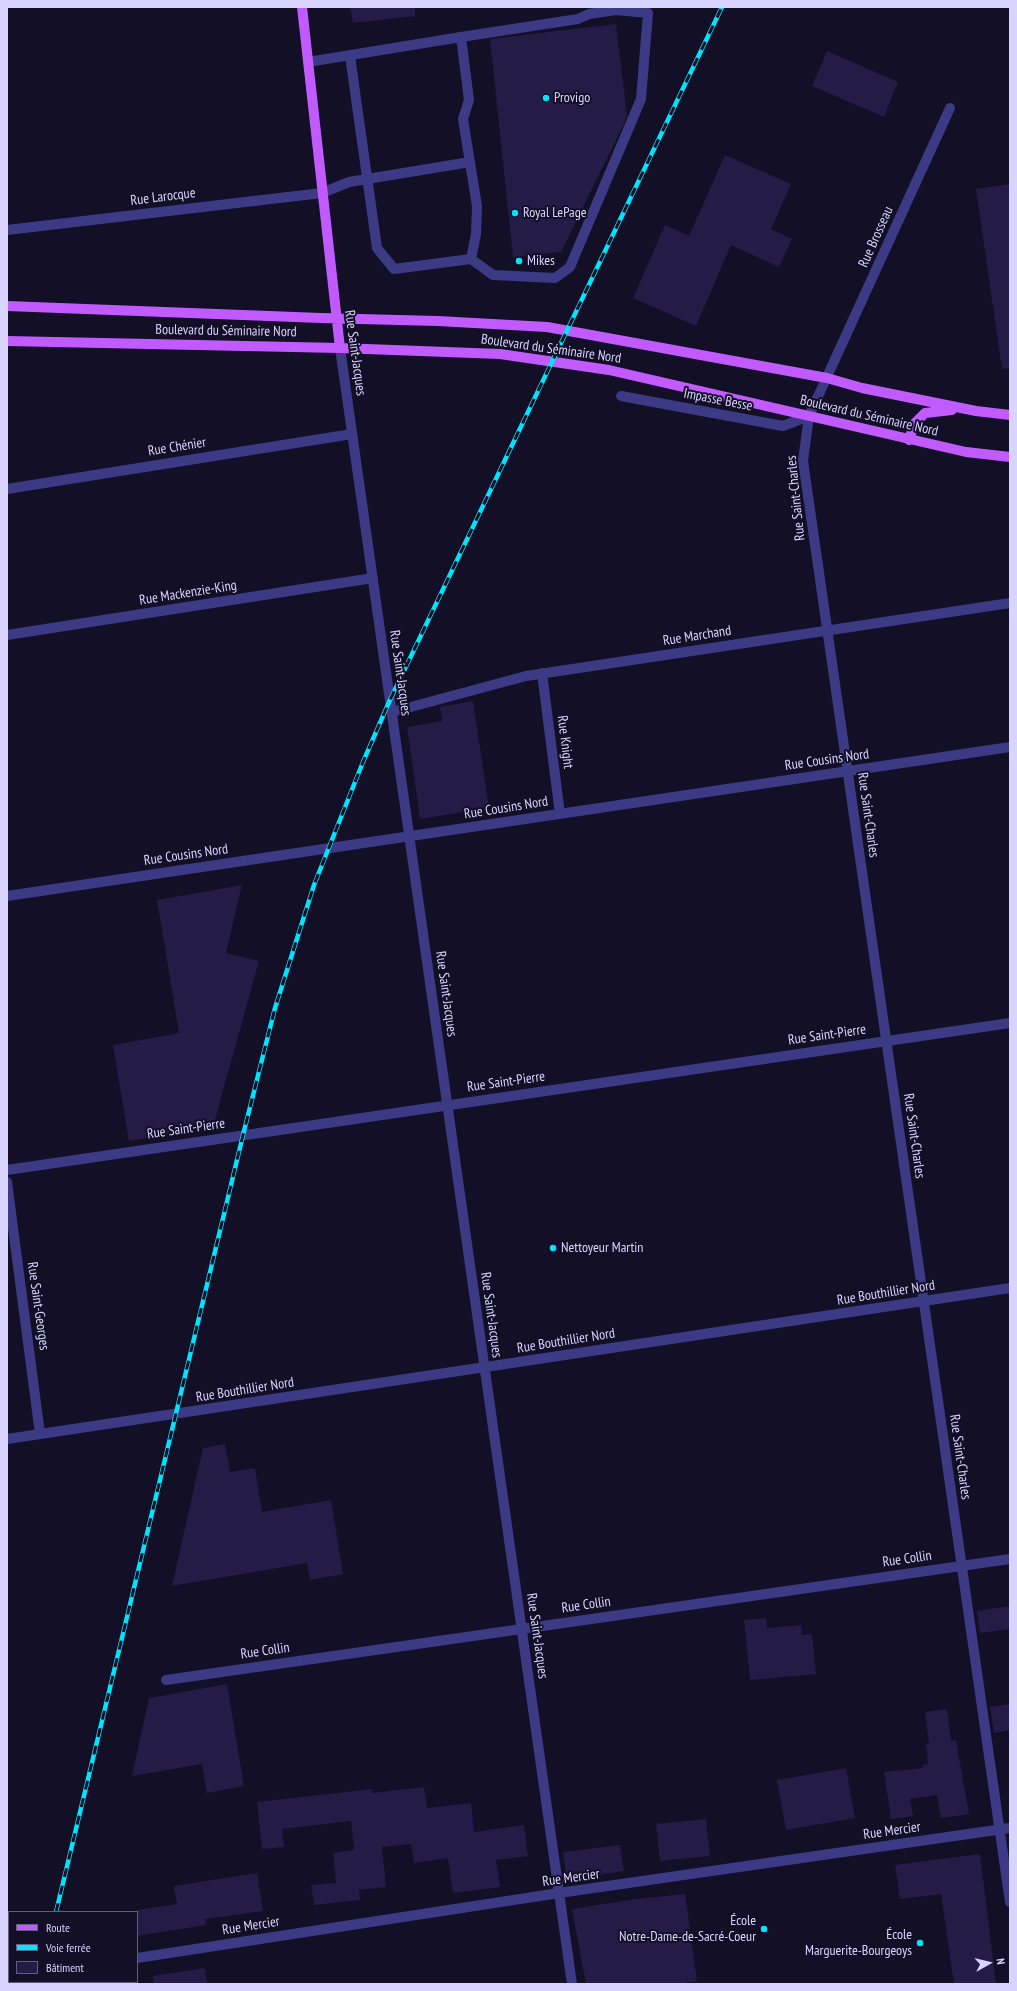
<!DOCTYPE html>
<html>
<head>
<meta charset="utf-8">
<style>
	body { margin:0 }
	#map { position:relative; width:1017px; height:1991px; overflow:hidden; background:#130f26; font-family:"PT Sans Narrow",sans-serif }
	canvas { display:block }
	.frame { position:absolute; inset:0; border:8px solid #d9d4ff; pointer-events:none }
	.legend { position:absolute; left:8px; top:1911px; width:130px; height:72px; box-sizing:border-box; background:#130f26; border:1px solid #625e7d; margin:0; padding:5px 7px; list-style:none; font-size:12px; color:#d9d4ff }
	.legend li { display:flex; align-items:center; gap:8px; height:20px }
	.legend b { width:20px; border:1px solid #625e7d }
	.north { position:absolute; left:969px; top:1943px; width:40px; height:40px; -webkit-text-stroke:3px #130f26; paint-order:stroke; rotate:82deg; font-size:11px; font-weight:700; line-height:16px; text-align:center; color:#d9d4ff }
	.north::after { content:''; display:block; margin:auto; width:14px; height:18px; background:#d9d4ff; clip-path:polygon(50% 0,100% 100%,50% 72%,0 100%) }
</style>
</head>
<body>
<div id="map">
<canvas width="1017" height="1991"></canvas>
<div class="frame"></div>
<ul class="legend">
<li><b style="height:5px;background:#c25bff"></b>Route</li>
<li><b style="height:5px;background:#00e5ff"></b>Voie ferrée</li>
<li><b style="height:11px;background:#241b47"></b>Bâtiment</li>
</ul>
<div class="north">N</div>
</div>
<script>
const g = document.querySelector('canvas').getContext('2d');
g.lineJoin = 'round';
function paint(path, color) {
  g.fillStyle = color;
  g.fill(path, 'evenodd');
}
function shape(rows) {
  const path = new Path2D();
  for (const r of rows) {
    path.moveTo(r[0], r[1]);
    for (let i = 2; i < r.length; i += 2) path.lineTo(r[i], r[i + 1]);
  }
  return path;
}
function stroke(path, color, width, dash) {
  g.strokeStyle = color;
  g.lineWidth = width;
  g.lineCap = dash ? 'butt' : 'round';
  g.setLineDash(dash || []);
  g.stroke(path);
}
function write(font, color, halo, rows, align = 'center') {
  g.font = font + ' "PT Sans Narrow",sans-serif';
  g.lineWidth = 4;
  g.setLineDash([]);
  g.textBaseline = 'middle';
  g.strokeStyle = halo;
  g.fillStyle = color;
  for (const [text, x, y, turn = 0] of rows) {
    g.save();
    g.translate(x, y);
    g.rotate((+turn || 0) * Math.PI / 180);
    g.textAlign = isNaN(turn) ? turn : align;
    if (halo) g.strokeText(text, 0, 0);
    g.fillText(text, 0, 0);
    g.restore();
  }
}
paint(shape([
	[350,7,415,7,415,16,353,23],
	[616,24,627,116,623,126,561,252,513,257,490,39],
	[827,51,898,82,884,117,812,86],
	[725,155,791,184,771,229,792,239,779,267,731,245,696,326,633,298,665,225,689,236],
	[1010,184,1010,368,1002,369,976,189],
	[473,701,489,808,420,819,407,727,442,721,440,707],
	[242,885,226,953,259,961,213,1127,129,1141,113,1045,179,1033,157,900],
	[225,1444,230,1472,255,1468,262,1512,331,1500,343,1574,310,1580,307,1563,172,1586,203,1448],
	[1010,1606,1010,1629,980,1633,977,1611],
	[766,1618,767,1628,801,1625,802,1635,812,1634,816,1674,750,1680,744,1620],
	[227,1684,244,1786,207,1793,202,1764,132,1776,149,1698],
	[1010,1704,1010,1730,994,1733,990,1707],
	[947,1709,951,1741,956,1740,969,1814,941,1818,937,1795,910,1799,913,1816,891,1819,884,1772,923,1768,923,1765,928,1764,926,1744,929,1744,925,1712],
	[846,1768,855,1818,786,1830,777,1780],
	[424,1787,427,1808,471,1803,474,1832,524,1825,528,1856,496,1860,500,1887,453,1893,448,1858,414,1863,411,1844,382,1847,386,1887,359,1890,360,1900,314,1905,311,1885,336,1883,333,1853,354,1850,351,1821,282,1829,284,1847,262,1849,257,1802,372,1789,373,1793],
	[706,1819,710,1856,660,1861,656,1824],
	[620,1845,624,1871,567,1880,563,1852],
	[980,1854,996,1984,954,1984,941,1894,900,1899,895,1865],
	[257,1873,263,1911,205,1919,206,1925,137,1936,137,1910,177,1904,174,1886],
	[685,1894,697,1981,679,1984,586,1984,572,1909,636,1899],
	[205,1968,207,1984,154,1984,153,1976]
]), '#241b47');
stroke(shape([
	[461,37,578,19,589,14,616,10,648,13,641,99,570,267,555,278,493,275,471,259],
	[308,62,461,37,469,100,463,119,477,206,476,234,471,259,394,269,377,248,350,56],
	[950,108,809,416,803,461,1010,1902],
	[7,230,322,193,349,182,470,162],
	[340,348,572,1984],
	[621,396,783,426,809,416],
	[7,489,352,434],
	[7,635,373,578],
	[542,673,560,814],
	[392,712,526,676,1010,603],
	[7,896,1010,747],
	[7,1170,1010,1023],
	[7,1182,40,1434],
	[7,1439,1010,1288],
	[166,1680,1010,1559],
	[137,1958,559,1893,1010,1828],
	[7,1979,9,1978],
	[116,1982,116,1984]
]), '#3d3a85', 10);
stroke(shape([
	[302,7,340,348],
	[7,306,321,318,438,321,547,327,827,378,862,388,976,411,1010,415],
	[7,341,340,348,500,354,609,370,966,452,1010,457],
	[909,440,914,424,925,413,952,410]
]), '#c25bff', 10);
const rail = shape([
	[56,1912,243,1135,275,1008,314,885,363,762,389,702,722,7],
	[39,1984,39,1982]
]);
stroke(rail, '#00e5ff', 4.5);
stroke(rail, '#130f26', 3, [9]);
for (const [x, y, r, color] of [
	[546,98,4,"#00e5ff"],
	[515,213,4,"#00e5ff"],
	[519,261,4,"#00e5ff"],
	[553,1248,4,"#00e5ff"],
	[764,1929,4,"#00e5ff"],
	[920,1943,4,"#00e5ff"]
]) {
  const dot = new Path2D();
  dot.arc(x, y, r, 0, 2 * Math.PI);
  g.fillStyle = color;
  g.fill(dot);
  stroke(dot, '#130f26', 1.5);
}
write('14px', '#d9d4ff', '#130f26', [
	["Provigo",554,98],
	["Royal LePage",523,213],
	["Mikes",527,261],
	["Nettoyeur Martin",561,1248],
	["École",756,1921,"right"],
	["Notre-Dame-de-Sacré-Coeur",756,1937,"right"],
	["École",912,1935,"right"],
	["Marguerite-Bourgeoys",912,1951,"right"]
], 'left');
write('14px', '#d9d4ff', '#130f26', [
	["Rue Larocque",163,197,-7],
	["Rue Brosseau",876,237,-66],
	["Boulevard du Séminaire Nord",226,331,1],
	["Boulevard du Séminaire Nord",551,349,8],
	["Rue Saint-Jacques",355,353,82],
	["Impasse Besse",718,400,11],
	["Boulevard du Séminaire Nord",869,416,13],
	["Rue Chénier",177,447,-9],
	["Rue Saint-Charles",796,498,-96],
	["Rue Mackenzie-King",188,593,-9],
	["Rue Marchand",697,636,-9],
	["Rue Saint-Jacques",400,673,82],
	["Rue Knight",565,742,83],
	["Rue Cousins Nord",827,760,-8],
	["Rue Cousins Nord",506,808,-9],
	["Rue Saint-Charles",868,815,82],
	["Rue Cousins Nord",186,855,-8],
	["Rue Saint-Jacques",446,994,82],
	["Rue Saint-Pierre",827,1035,-8],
	["Rue Saint-Pierre",506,1082,-8],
	["Rue Saint-Pierre",186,1129,-8],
	["Rue Saint-Charles",914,1136,82],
	["Rue Bouthillier Nord",886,1293,-9],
	["Rue Saint-Georges",38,1306,82],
	["Rue Saint-Jacques",491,1315,82],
	["Rue Bouthillier Nord",566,1341,-9],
	["Rue Bouthillier Nord",245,1390,-9],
	["Rue Saint-Charles",960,1457,82],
	["Rue Collin",907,1559,-8],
	["Rue Collin",586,1605,-8],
	["Rue Saint-Jacques",537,1636,82],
	["Rue Collin",265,1651,-8],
	["Rue Mercier",892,1831,-8],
	["Rue Mercier",571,1878,-8],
	["Rue Mercier",251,1926,-9]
]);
</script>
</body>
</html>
